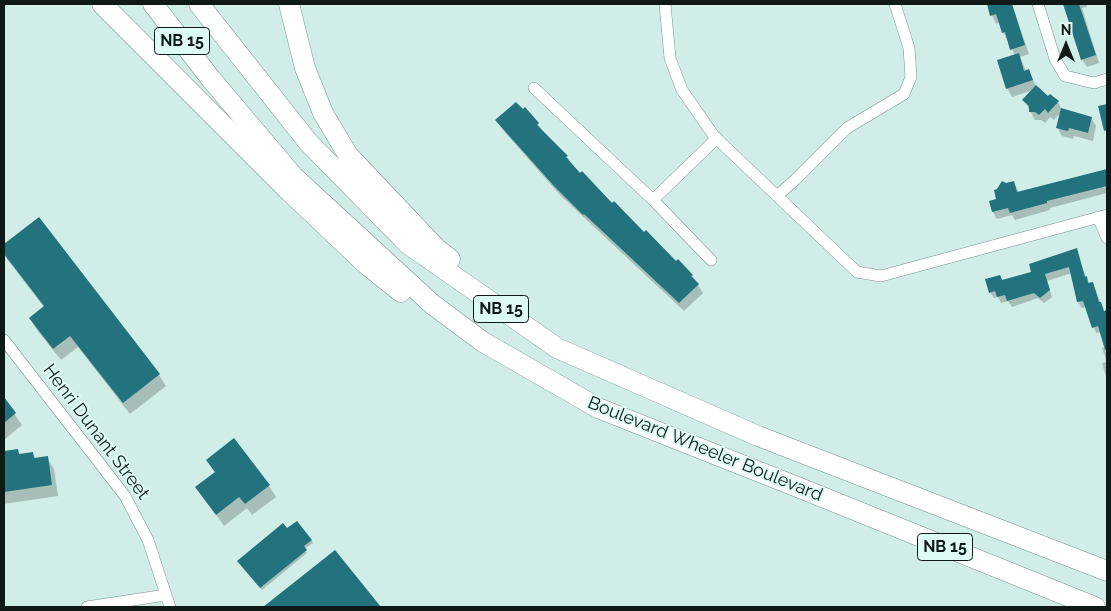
<!DOCTYPE html>
<html>
<head>
<meta charset="utf-8">
<style>
	body { margin:0 }
	#map { position:relative; width:1111px; height:611px; overflow:hidden; background:#d0ede7; font-family:Raleway,sans-serif }
	canvas { display:block }
	.frame { position:absolute; inset:0; border:5px solid #0f1a18; pointer-events:none }
	.north { position:absolute; left:1041px; top:20px; width:50px; height:50px; -webkit-text-stroke:4px #ddfbf4; paint-order:stroke; rotate:0deg; font-size:14px; font-weight:700; line-height:20px; text-align:center; color:#0f1a18 }
	.north::after { content:''; display:block; margin:auto; width:18px; height:22px; background:#0f1a18; clip-path:polygon(50% 0,100% 100%,50% 72%,0 100%) }
</style>
</head>
<body>
<div id="map">
<canvas width="1111" height="611"></canvas>
<div class="frame"></div>
<div class="north">N</div>
</div>
<script>
const g = document.querySelector('canvas').getContext('2d');
g.lineJoin = 'round';
function paint(path, color) {
  g.fillStyle = color;
  g.fill(path, 'evenodd');
}
function shape(rows) {
  const path = new Path2D();
  for (const r of rows) {
    path.moveTo(r[0], r[1]);
    for (let i = 2; i < r.length; i += 2) path.lineTo(r[i], r[i + 1]);
  }
  return path;
}
function stroke(path, color, width, dash) {
  g.strokeStyle = color;
  g.lineWidth = width;
  g.lineCap = dash ? 'butt' : 'round';
  g.setLineDash(dash || []);
  g.stroke(path);
}
function write(font, color, halo, rows, align = 'center') {
  g.font = font + ' Raleway,sans-serif';
  g.lineWidth = 4;
  g.setLineDash([]);
  g.textBaseline = 'middle';
  g.strokeStyle = halo;
  g.fillStyle = color;
  for (const [text, x, y, turn = 0] of rows) {
    g.save();
    g.translate(x, y);
    g.rotate((+turn || 0) * Math.PI / 180);
    g.textAlign = isNaN(turn) ? turn : align;
    if (halo) g.strokeText(text, 0, 0);
    g.fillText(text, 0, 0);
    g.restore();
  }
}
paint(shape([
	[987,4,1012,4,1029,54,1020,57,1026,71,1029,71,1036,86,1048,98,1058,102,1062,110,1091,118,1096,126,1093,141,1074,136,1073,139,1062,136,1057,127,1062,111,1054,120,1050,117,1045,123,1041,120,1035,120,1024,100,1033,90,1012,97,1007,88,1015,55,1003,32,1000,22,996,24],
	[1064,4,1086,4,1087,7,1082,8,1099,63,1087,67,1082,59],
	[525,109,538,124,543,132,567,157,572,165,676,263,692,275,703,293,684,311,560,195,502,129,497,120],
	[1107,169,1107,193,1050,208,1050,210,1015,220,1012,215,997,219,993,212,991,201,998,200,1006,184,1014,182,1019,193],
	[38,219,159,375,166,386,130,414,78,347,61,360,37,330,30,318,44,307,7,259,4,253,4,245],
	[1076,250,1086,277,1090,284,1093,283,1104,312,1107,313,1107,380,1102,363,1107,362,1102,348,1105,347,1101,332,1096,333,1086,307,1082,308,1078,302,1072,273,1047,281,1052,297,1044,303,1038,298,1012,307,1008,301,1001,303,998,297,994,298,990,292,1000,276,1003,281,1032,272],
	[4,399,22,425,4,440],
	[18,450,20,455,32,453,36,459,47,458,54,469,58,496,4,504,4,452],
	[208,461,269,486,276,497,252,515,247,508,224,526,197,488,215,473],
	[287,530,311,540,313,543,304,549,307,553,262,590,240,563],
	[335,552,379,607,265,607]
]), '#0003');
paint(shape([
	[987,4,1012,4,1025,45,1010,50,1005,32,1002,33,996,14,990,16],
	[1063,4,1079,4,1096,55,1081,60],
	[1019,53,1024,71,1029,69,1033,80,1006,89,997,60],
	[1036,85,1048,96,1050,94,1059,101,1048,113,1045,109,1039,115,1035,112,1029,112,1029,106,1022,100],
	[516,102,523,109,525,107,539,123,537,125,568,156,566,157,580,173,582,171,612,203,614,201,644,232,646,230,676,261,678,259,693,275,691,276,699,284,679,303,584,214,583,215,554,186,495,120],
	[1107,104,1107,130,1104,131,1098,106],
	[1061,108,1092,117,1088,133,1069,128,1068,131,1056,128],
	[1107,169,1107,186,1047,201,1047,203,1010,213,1008,208,992,212,989,201,996,199,994,190,997,189,1002,181,1006,183,1014,181,1017,192],
	[39,217,160,374,123,403,70,336,53,349,29,318,44,306,4,254,4,244],
	[1077,248,1085,277,1087,276,1088,283,1093,282,1099,302,1101,302,1104,311,1107,310,1107,349,1105,350,1098,326,1092,328,1083,301,1077,302,1069,267,1045,274,1050,290,1040,298,1034,293,1007,301,1005,295,997,297,995,291,989,293,985,279,1000,275,1002,280,1031,272,1029,264],
	[4,397,16,413,4,423],
	[234,438,270,485,245,504,239,497,216,515,195,487,215,472,206,460],
	[18,449,19,454,33,452,34,458,48,456,52,485,4,492,4,451],
	[297,521,312,540,304,546,307,550,260,588,237,561,283,523,287,528],
	[335,550,381,607,263,607]
]), '#23737f');
const minor = shape([
	[665,4,670,58,682,90,714,136,857,272,881,276,1107,215],
	[1038,4,1055,59,1065,76,1094,83,1107,79],
	[534,88,653,200,711,260],
	[778,195,795,180,847,128,904,94,911,77,909,48,895,4],
	[653,200,717,138],
	[1098,217,1107,238],
	[4,340,125,496,148,540,170,607],
	[87,607,166,595]
]);
const motorway = shape([
	[102,4,290,192,367,265,401,292],
	[153,4,211,79,293,176,432,304,483,342,598,408,795,486,1095,607],
	[199,4,308,142,408,244,557,348,758,436,1107,571],
	[289,4,305,68,323,113,348,155,436,248,450,259]
]);
stroke(minor, '#77928c', 12);
stroke(motorway, '#77928c', 21);
stroke(minor, '#fff', 11);
stroke(motorway, '#fff', 20);
for (const [x, y, w] of [
	[182,41,55],
	[501,309,55],
	[945,547,55]
]) {
  const box = new Path2D();
  box.roundRect(x - w / 2, y - 13.5, w, 27, 4);
  g.fillStyle = '#ddfbf4';
  g.fill(box);
  stroke(box, '#0f1a18', 1);
}
write('bold 16px', '#0f1a18', null, [
	["NB 15",182,41],
	["NB 15",501,309],
	["NB 15",945,547]
]);
write('18px', '#0f1a18', '#ddfbf4', [
	["Henri Dunant Street",96,432,53],
	["Boulevard Wheeler Boulevard",705,449,22]
]);
</script>
</body>
</html>
